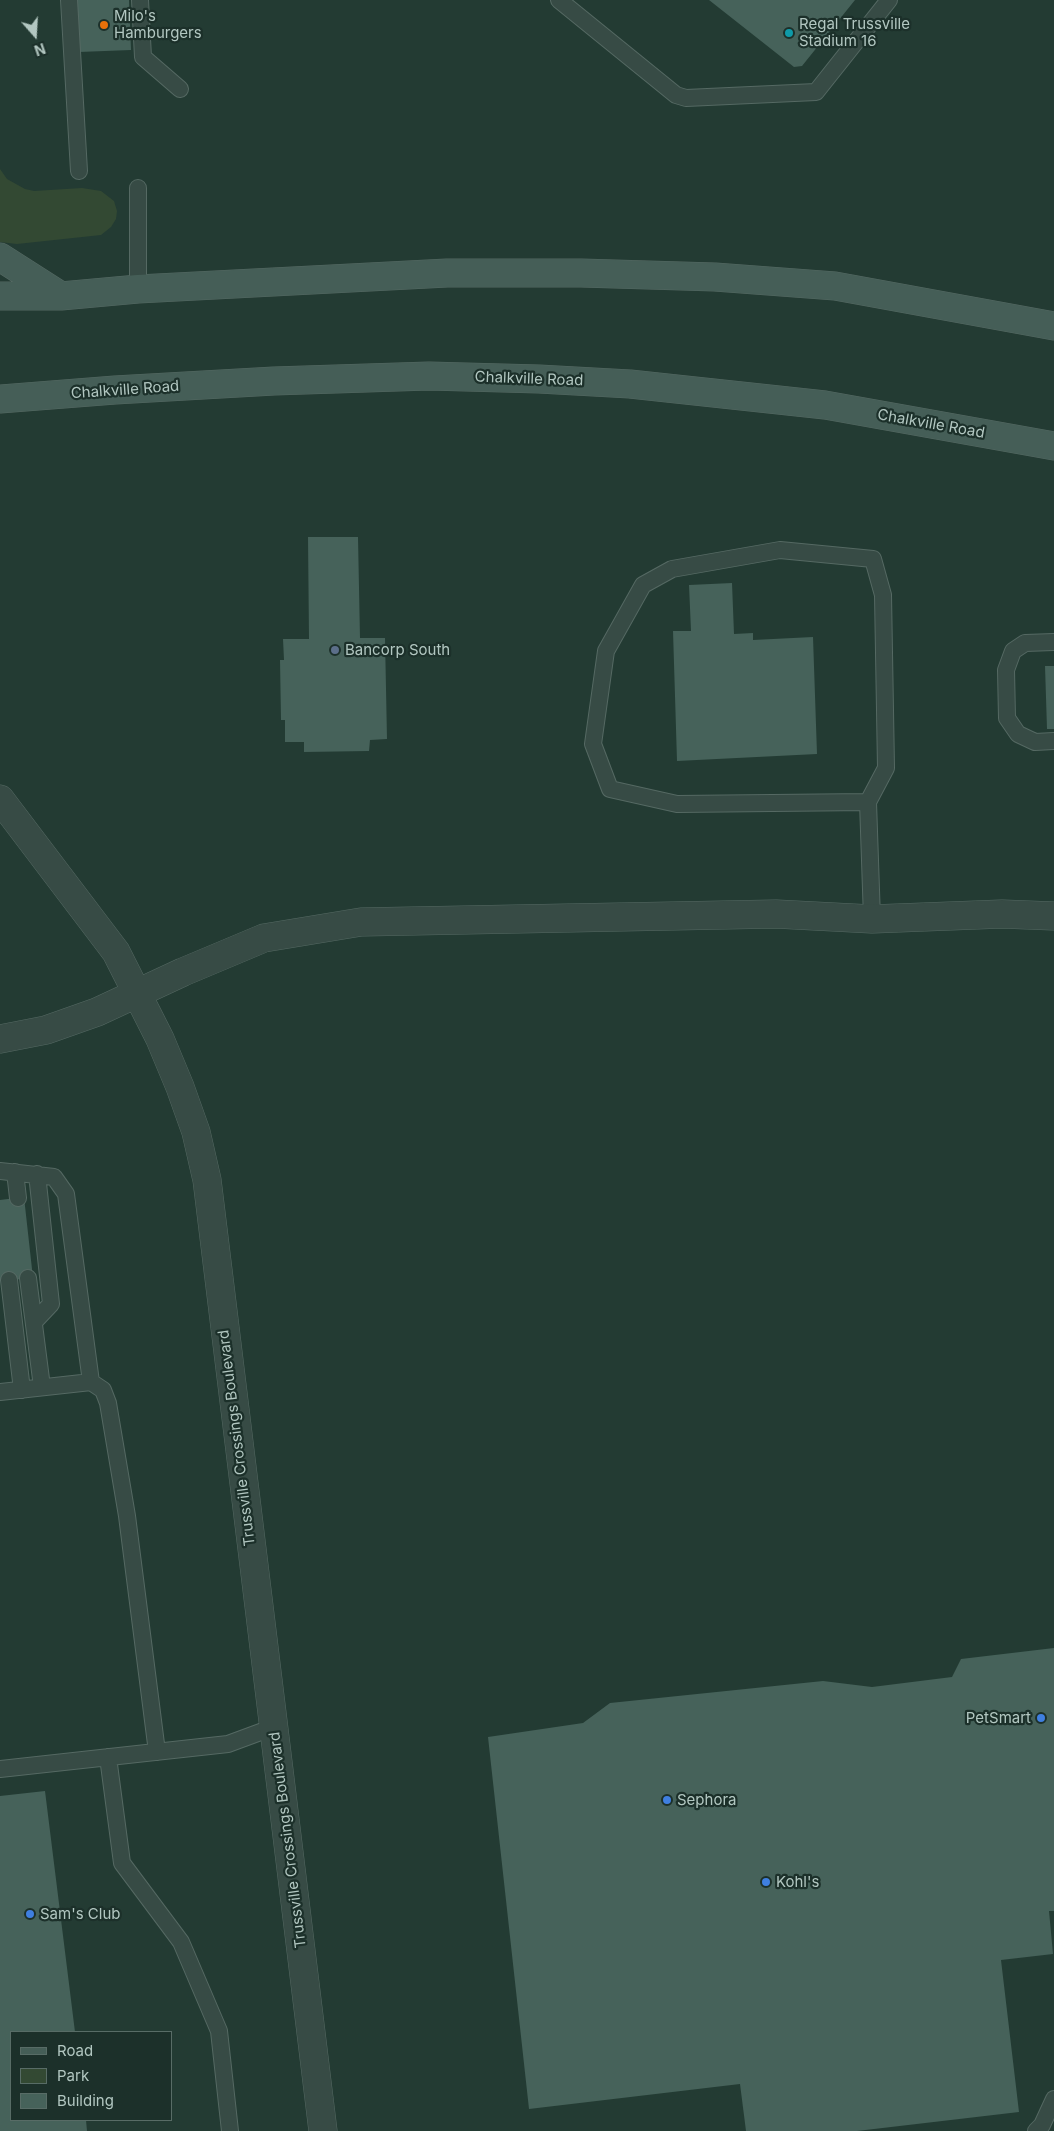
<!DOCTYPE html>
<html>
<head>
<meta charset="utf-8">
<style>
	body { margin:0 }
	#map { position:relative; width:1054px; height:2131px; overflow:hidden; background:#233b33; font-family:Inter,sans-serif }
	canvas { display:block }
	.legend { position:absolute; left:10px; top:2031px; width:162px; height:90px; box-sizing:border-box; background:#1c302a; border:1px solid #586c66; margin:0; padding:6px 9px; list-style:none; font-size:15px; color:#b2c7c1 }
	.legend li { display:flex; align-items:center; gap:10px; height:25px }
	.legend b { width:25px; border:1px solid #586c66 }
	.north { position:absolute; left:10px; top:10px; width:50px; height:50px; -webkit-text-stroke:4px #1c302a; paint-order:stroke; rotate:161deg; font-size:14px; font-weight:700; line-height:20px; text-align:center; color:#b2c7c1 }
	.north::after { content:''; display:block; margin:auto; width:18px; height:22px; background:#b2c7c1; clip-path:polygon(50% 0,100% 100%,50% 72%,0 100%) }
</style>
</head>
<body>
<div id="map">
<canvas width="1054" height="2131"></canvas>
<ul class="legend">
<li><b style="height:6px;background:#455e57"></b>Road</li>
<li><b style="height:14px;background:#334933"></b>Park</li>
<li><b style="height:14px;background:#46625a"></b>Building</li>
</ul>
<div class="north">N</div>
</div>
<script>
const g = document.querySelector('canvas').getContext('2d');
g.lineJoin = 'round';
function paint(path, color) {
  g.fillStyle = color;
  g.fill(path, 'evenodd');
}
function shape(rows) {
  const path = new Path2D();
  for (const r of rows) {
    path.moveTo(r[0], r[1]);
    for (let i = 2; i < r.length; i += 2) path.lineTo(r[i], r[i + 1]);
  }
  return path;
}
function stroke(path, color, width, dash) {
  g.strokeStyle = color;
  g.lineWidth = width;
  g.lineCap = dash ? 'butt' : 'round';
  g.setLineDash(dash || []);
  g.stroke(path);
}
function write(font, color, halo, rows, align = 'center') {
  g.font = font + ' Inter,sans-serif';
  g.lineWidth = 4.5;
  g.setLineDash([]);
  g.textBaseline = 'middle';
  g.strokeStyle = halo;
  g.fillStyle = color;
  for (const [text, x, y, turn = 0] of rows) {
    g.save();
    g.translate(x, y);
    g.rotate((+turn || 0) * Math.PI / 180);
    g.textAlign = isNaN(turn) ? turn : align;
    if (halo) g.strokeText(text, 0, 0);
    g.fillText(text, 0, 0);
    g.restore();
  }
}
paint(shape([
	[0,169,7,179,25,189,34,191,82,188,101,191,114,201,117,211,116,219,111,227,101,235,17,244,0,242]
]), '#334933');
paint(shape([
	[77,0,129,0,131,50,79,52],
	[709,0,855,0,802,66,794,67],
	[308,537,358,537,360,638,385,638,387,739,370,740,369,751,304,752,304,742,285,742,285,720,281,720,280,660,284,660,283,639,309,639],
	[732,583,734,634,753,633,753,640,813,637,817,754,677,761,673,631,691,631,689,585],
	[1045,666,1054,666,1054,729,1047,729],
	[24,1197,33,1278,0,1281,0,1200],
	[1054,1648,1054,1911,1049,1911,1053,1954,1001,1960,1019,2112,857,2131,746,2131,740,2084,529,2109,488,1737,583,1723,610,1703,823,1681,872,1687,952,1677,961,1659],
	[45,1791,75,2032,11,2032,11,2120,86,2120,87,2131,0,2131,0,1796]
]), '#46625a');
const service = shape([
	[69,0,79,171],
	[140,0,143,57,180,89],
	[559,0,676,95,686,98,816,92,889,0],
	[138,289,138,188],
	[1054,642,1025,643,1013,651,1006,670,1007,718,1018,734,1035,742,1054,741],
	[868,802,677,804,610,789,593,744,606,651,643,585,672,569,780,550,873,559,883,595,886,768,868,802,872,919],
	[0,1171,54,1177,66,1194,91,1382],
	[15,1172,18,1198],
	[28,1278,42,1387],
	[9,1280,22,1390],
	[34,1322,51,1304,37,1174],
	[0,1392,91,1382,103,1390,108,1403,127,1516,157,1752],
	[108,1757,122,1863,181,1942,219,2031,230,2131],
	[0,1769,228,1744,274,1727],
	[1036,2131,1042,2125,1054,2099]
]);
const minor = shape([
	[0,799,116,952,160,1039,180,1087,196,1132,207,1180,323,2131],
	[0,1039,46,1030,97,1012,183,972,264,938,361,922,776,914,872,919,1002,914,1054,916]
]);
const secondary = shape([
	[0,257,61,296],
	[0,296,61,296,138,289,447,273,581,273,715,277,835,286,1054,326],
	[0,399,115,390,274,381,429,376,539,379,630,384,825,405,1054,446]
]);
stroke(service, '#556963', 18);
stroke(minor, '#556963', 29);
stroke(secondary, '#556963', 29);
stroke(service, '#374b45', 16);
stroke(minor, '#374b45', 28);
stroke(secondary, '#455e57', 28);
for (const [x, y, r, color] of [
	[104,25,5,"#e8710a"],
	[789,33,5,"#0f9aa8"],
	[335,650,5,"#5c6f8a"],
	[1041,1718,5,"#3f7fe0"],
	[667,1800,5,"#3f7fe0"],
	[766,1882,5,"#3f7fe0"],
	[30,1914,5,"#3f7fe0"]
]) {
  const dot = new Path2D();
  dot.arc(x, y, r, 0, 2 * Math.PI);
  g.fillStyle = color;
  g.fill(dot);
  stroke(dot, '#1c302a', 2);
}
write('15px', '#b2c7c1', '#1c302a', [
	["Milo's",114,16],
	["Hamburgers",114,33],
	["Regal Trussville",799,24],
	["Stadium 16",799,41],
	["Bancorp South",345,650],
	["PetSmart",1031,1718,"right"],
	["Sephora",677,1800],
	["Kohl's",776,1882],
	["Sam's Club",40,1914]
], 'left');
write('15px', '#b2c7c1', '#1c302a', [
	["Chalkville Road",529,379,2],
	["Chalkville Road",125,390,-4],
	["Chalkville Road",931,424,10],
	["Trussville Crossings Boulevard",237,1438,-97],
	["Trussville Crossings Boulevard",288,1840,-97]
]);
</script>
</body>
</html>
